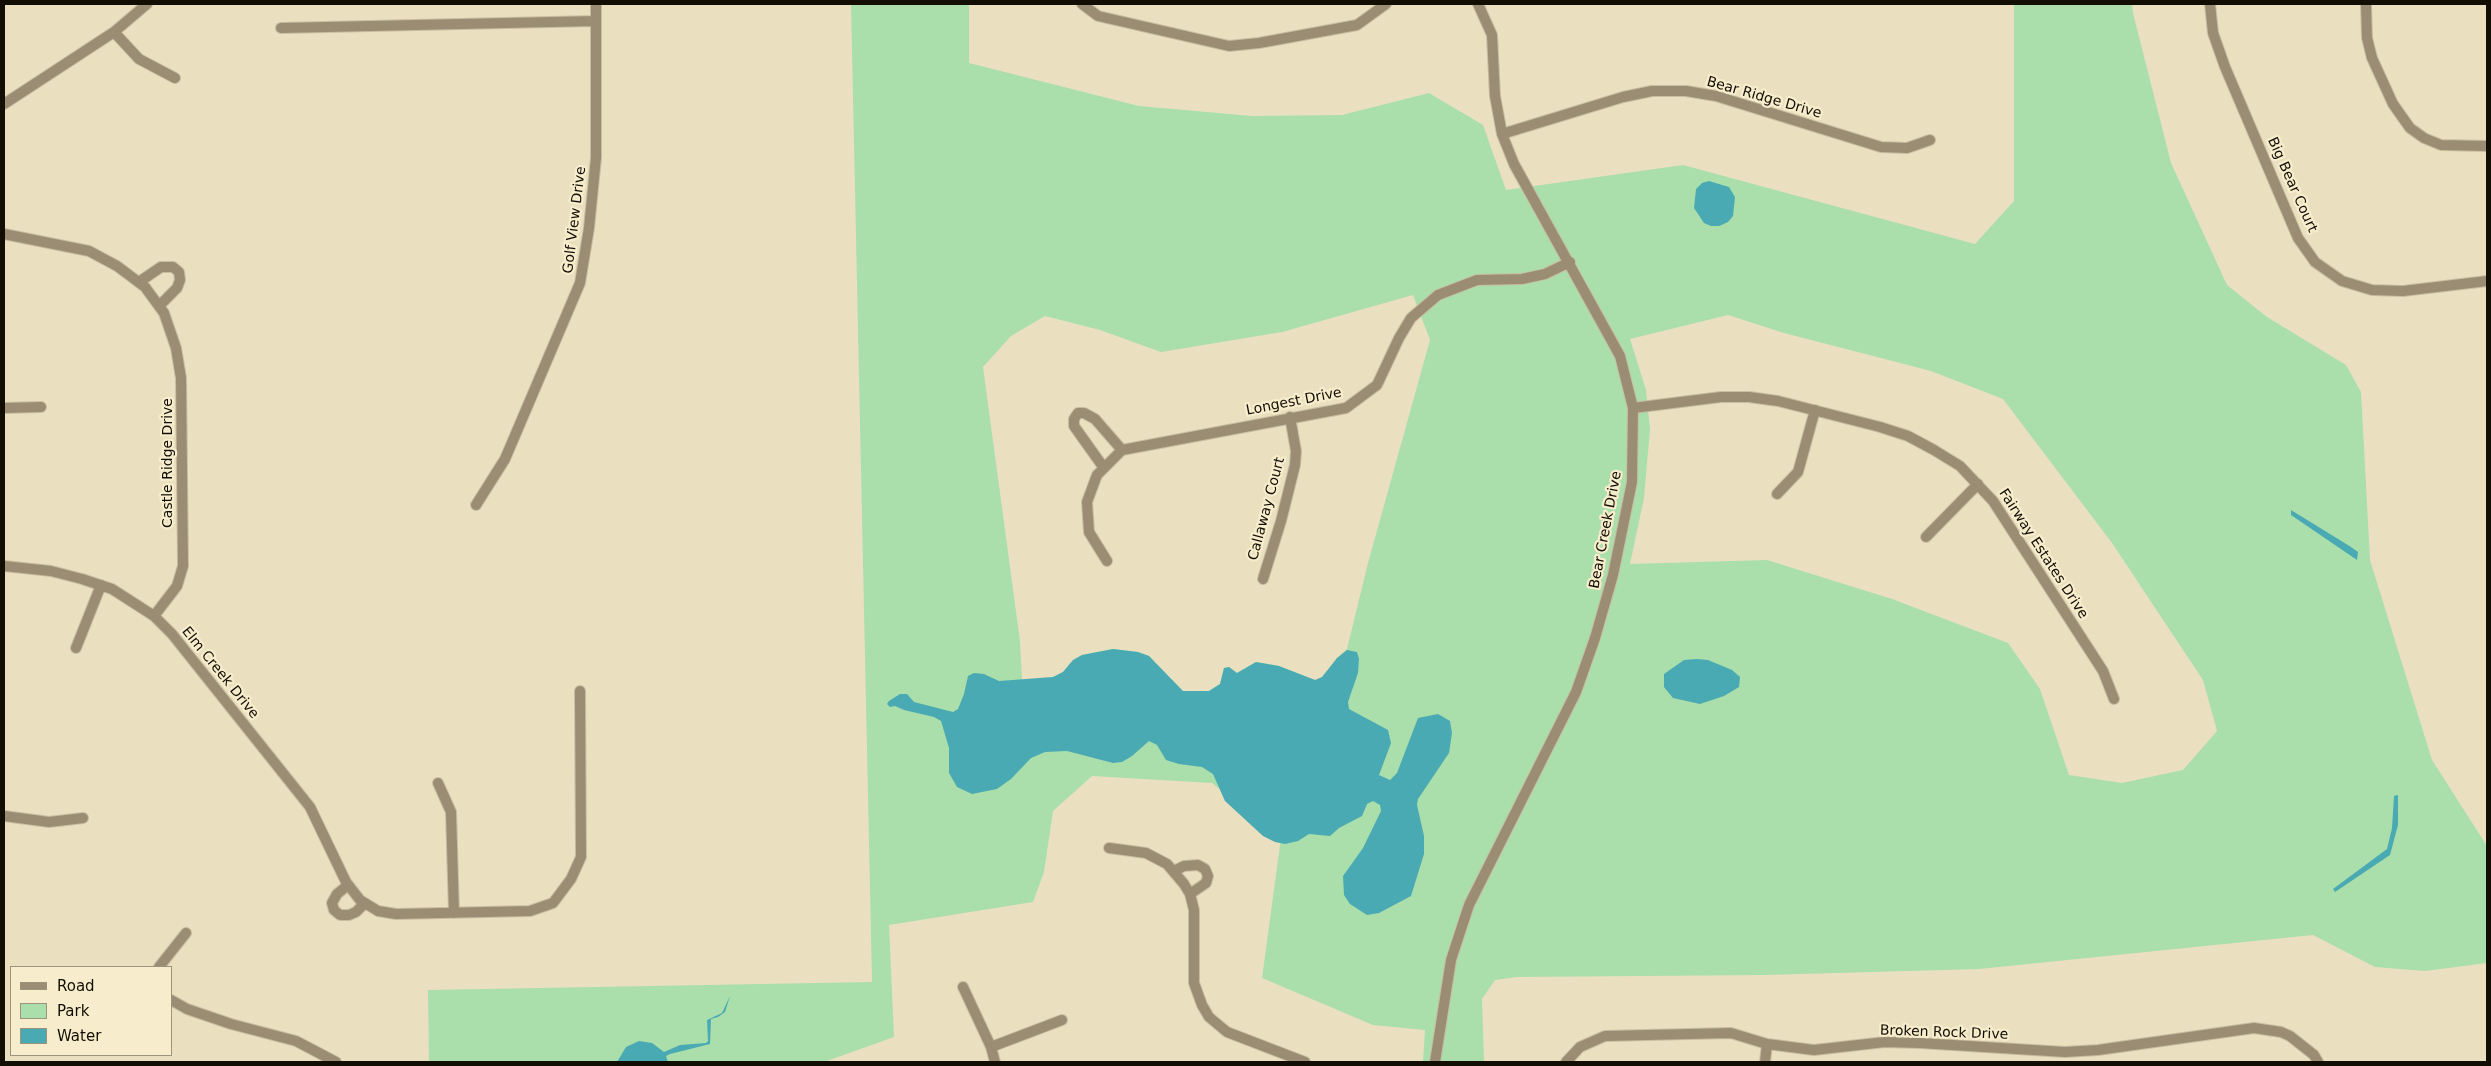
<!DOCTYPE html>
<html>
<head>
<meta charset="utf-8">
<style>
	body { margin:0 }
	#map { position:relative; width:2491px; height:1066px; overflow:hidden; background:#eae0bf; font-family:"DejaVu Sans",sans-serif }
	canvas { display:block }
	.frame { position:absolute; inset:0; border:5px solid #120e04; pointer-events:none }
	.legend { position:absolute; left:10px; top:966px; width:162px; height:90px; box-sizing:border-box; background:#f7edcc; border:1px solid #9b947c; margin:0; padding:6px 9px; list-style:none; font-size:15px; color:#120e04 }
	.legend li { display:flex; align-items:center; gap:10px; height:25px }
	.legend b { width:25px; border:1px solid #9b947c }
</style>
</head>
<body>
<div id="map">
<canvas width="2491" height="1066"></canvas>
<div class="frame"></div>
<ul class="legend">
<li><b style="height:6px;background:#9b8d73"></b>Road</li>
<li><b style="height:14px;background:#aadeab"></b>Park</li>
<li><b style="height:14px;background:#4aaab3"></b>Water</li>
</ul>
</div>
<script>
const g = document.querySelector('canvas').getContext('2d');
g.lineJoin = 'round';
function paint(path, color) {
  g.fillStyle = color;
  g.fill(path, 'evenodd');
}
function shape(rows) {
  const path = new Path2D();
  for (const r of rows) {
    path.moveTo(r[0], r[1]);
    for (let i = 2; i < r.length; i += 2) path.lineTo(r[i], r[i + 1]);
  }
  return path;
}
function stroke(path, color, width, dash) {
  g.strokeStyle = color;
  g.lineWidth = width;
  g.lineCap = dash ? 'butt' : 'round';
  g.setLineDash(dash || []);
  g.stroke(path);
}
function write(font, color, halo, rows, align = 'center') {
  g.font = font + ' "DejaVu Sans",sans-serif';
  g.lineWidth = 4.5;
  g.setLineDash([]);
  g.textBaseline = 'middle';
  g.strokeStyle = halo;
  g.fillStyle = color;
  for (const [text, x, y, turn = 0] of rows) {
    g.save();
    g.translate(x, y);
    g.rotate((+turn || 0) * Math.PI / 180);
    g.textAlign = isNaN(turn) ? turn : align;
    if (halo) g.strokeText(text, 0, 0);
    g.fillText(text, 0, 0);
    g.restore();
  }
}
paint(shape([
	[851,4,969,4,969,63,1139,106,1252,116,1342,115,1429,93,1483,125,1506,190,1683,165,1975,244,2014,201,2014,4,2132,4,2133,13,2171,163,2227,285,2267,317,2346,365,2361,392,2370,560,2432,760,2487,846,2487,963,2425,971,2375,967,2313,935,1979,969,1765,975,1517,977,1495,980,1482,999,1484,1062,1423,1062,1425,1030,1373,1025,1262,978,1281,838,1212,783,1092,776,1053,811,1044,872,1033,902,889,925,894,1037,824,1062,429,1062,428,990,872,982],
	[1413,295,1430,340,1368,563,1347,649,1337,658,1322,678,1315,680,1279,666,1256,662,1237,673,1229,667,1224,668,1220,684,1209,691,1182,691,1149,656,1138,652,1113,649,1082,655,1073,660,1063,672,1053,677,1022,680,1020,641,983,367,1011,336,1045,316,1100,330,1161,352,1282,332],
	[1728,315,1784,333,1931,371,2003,399,2112,543,2203,680,2217,731,2183,770,2122,783,2069,775,2040,689,2008,643,1892,599,1767,560,1630,564,1644,498,1650,429,1646,390,1630,339]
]), '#aadeab');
paint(shape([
	[1709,181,1729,187,1735,197,1733,216,1728,222,1719,226,1711,226,1704,223,1694,208,1696,189,1702,183],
	[2291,510,2351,547,2358,552,2357,560,2291,515],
	[1113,649,1138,652,1149,656,1183,691,1209,691,1220,684,1224,668,1229,667,1237,673,1256,662,1279,666,1315,680,1322,677,1337,658,1347,650,1357,652,1359,659,1358,673,1348,702,1349,709,1388,730,1391,743,1379,775,1390,780,1397,773,1418,718,1438,714,1450,721,1452,733,1449,753,1418,799,1417,805,1424,836,1424,854,1411,896,1379,913,1367,915,1350,904,1344,895,1343,876,1363,848,1381,811,1380,805,1373,801,1367,804,1362,816,1339,828,1330,836,1309,834,1298,841,1285,844,1275,842,1263,836,1225,801,1213,774,1202,767,1179,764,1166,760,1157,745,1149,741,1132,756,1122,762,1113,763,1067,751,1045,752,1031,758,1011,779,997,789,972,794,957,787,949,773,949,748,941,721,934,717,904,710,895,706,890,707,887,704,889,701,900,694,907,694,914,702,953,712,958,709,964,694,968,676,974,673,984,674,999,681,1053,677,1063,672,1073,660,1082,655],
	[1697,659,1708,660,1732,670,1740,677,1739,687,1724,696,1700,704,1673,698,1664,687,1664,674,1684,660],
	[2398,795,2398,825,2390,855,2335,892,2333,889,2387,849,2392,828,2394,796],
	[730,996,725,1012,718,1017,711,1019,710,1044,670,1054,666,1056,668,1062,617,1062,626,1047,639,1041,652,1043,664,1052,680,1045,706,1043,708,1041,707,1020,722,1013]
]), '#4aaab3');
const street = shape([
	[1082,4,1098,16,1229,46,1259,43,1357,25,1386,4],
	[2210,4,2213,33,2225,67,2298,238,2315,262,2342,281,2372,290,2403,291,2487,281],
	[2366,4,2367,38,2372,58,2393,104,2410,128,2424,138,2441,145,2487,146],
	[281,28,596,21],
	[114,32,139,59,175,78],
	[4,104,114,32,147,4],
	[1502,134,1623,97,1652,91,1686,91,1716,96,1881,147,1907,148,1930,140],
	[4,234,89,251,117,266,145,287,164,313,176,348,181,378,183,566,177,586,154,616],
	[139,282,161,267,173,267,179,272,180,280,177,288,159,306],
	[4,408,41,407],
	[1633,408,1721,397,1749,397,1778,401,1880,427,1908,436,1934,450,1960,466,1993,501,2103,671,2114,699],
	[1104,468,1074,426,1074,419,1078,413,1084,413,1095,419,1122,450],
	[1777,494,1798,472,1815,410],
	[476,505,505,459,580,283,589,228,596,158,596,4],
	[1926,537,1978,484],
	[1107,561,1089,532,1087,502,1097,475,1122,450,1346,408,1377,385,1399,338,1411,318,1438,295,1477,280,1522,279,1545,274,1570,262],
	[4,566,51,571,82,579,112,589,154,616,172,634,310,807,346,882,360,900,378,911,396,914,530,911,553,903,571,879,581,857,580,691],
	[1263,579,1281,521,1295,465,1296,451,1290,417],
	[76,648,101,585],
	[438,783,451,812,454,913],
	[4,816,49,822,83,818],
	[1109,848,1146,853,1167,864,1184,884,1190,894,1194,910,1194,983,1202,1005,1209,1017,1227,1032,1305,1062],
	[1174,871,1184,866,1198,865,1205,869,1208,876,1206,883,1190,894],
	[348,885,337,894,332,903,334,910,340,915,349,915,356,912,365,903],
	[159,967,186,933],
	[963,987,991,1047,995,1062],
	[171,1000,187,1009,231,1024,296,1041,336,1062],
	[991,1047,1062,1020],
	[1435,1062,1451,960,1469,905,1576,692,1595,638,1613,575,1632,482,1633,408,1620,356,1514,164,1502,134,1495,96,1492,35,1478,4],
	[1566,1062,1580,1047,1605,1036,1731,1033,1767,1044,1814,1050,1885,1042,1920,1043,2065,1052,2098,1050,2254,1028,2281,1032,2290,1036,2314,1055,2318,1062],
	[1765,1062,1767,1044]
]);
stroke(street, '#c7bea1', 12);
stroke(street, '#9b8d73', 10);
write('14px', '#120e04', '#f7edcc', [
	["Bear Ridge Drive",1764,98,16],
	["Big Bear Court",2292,185,66],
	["Golf View Drive",575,220,-83],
	["Longest Drive",1294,402,-11],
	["Castle Ridge Drive",168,463,-90],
	["Callaway Court",1267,509,-75],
	["Bear Creek Drive",1606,530,-79],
	["Fairway Estates Drive",2043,554,57],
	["Elm Creek Drive",220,673,51],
	["Broken Rock Drive",1944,1033,2]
]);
</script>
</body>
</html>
